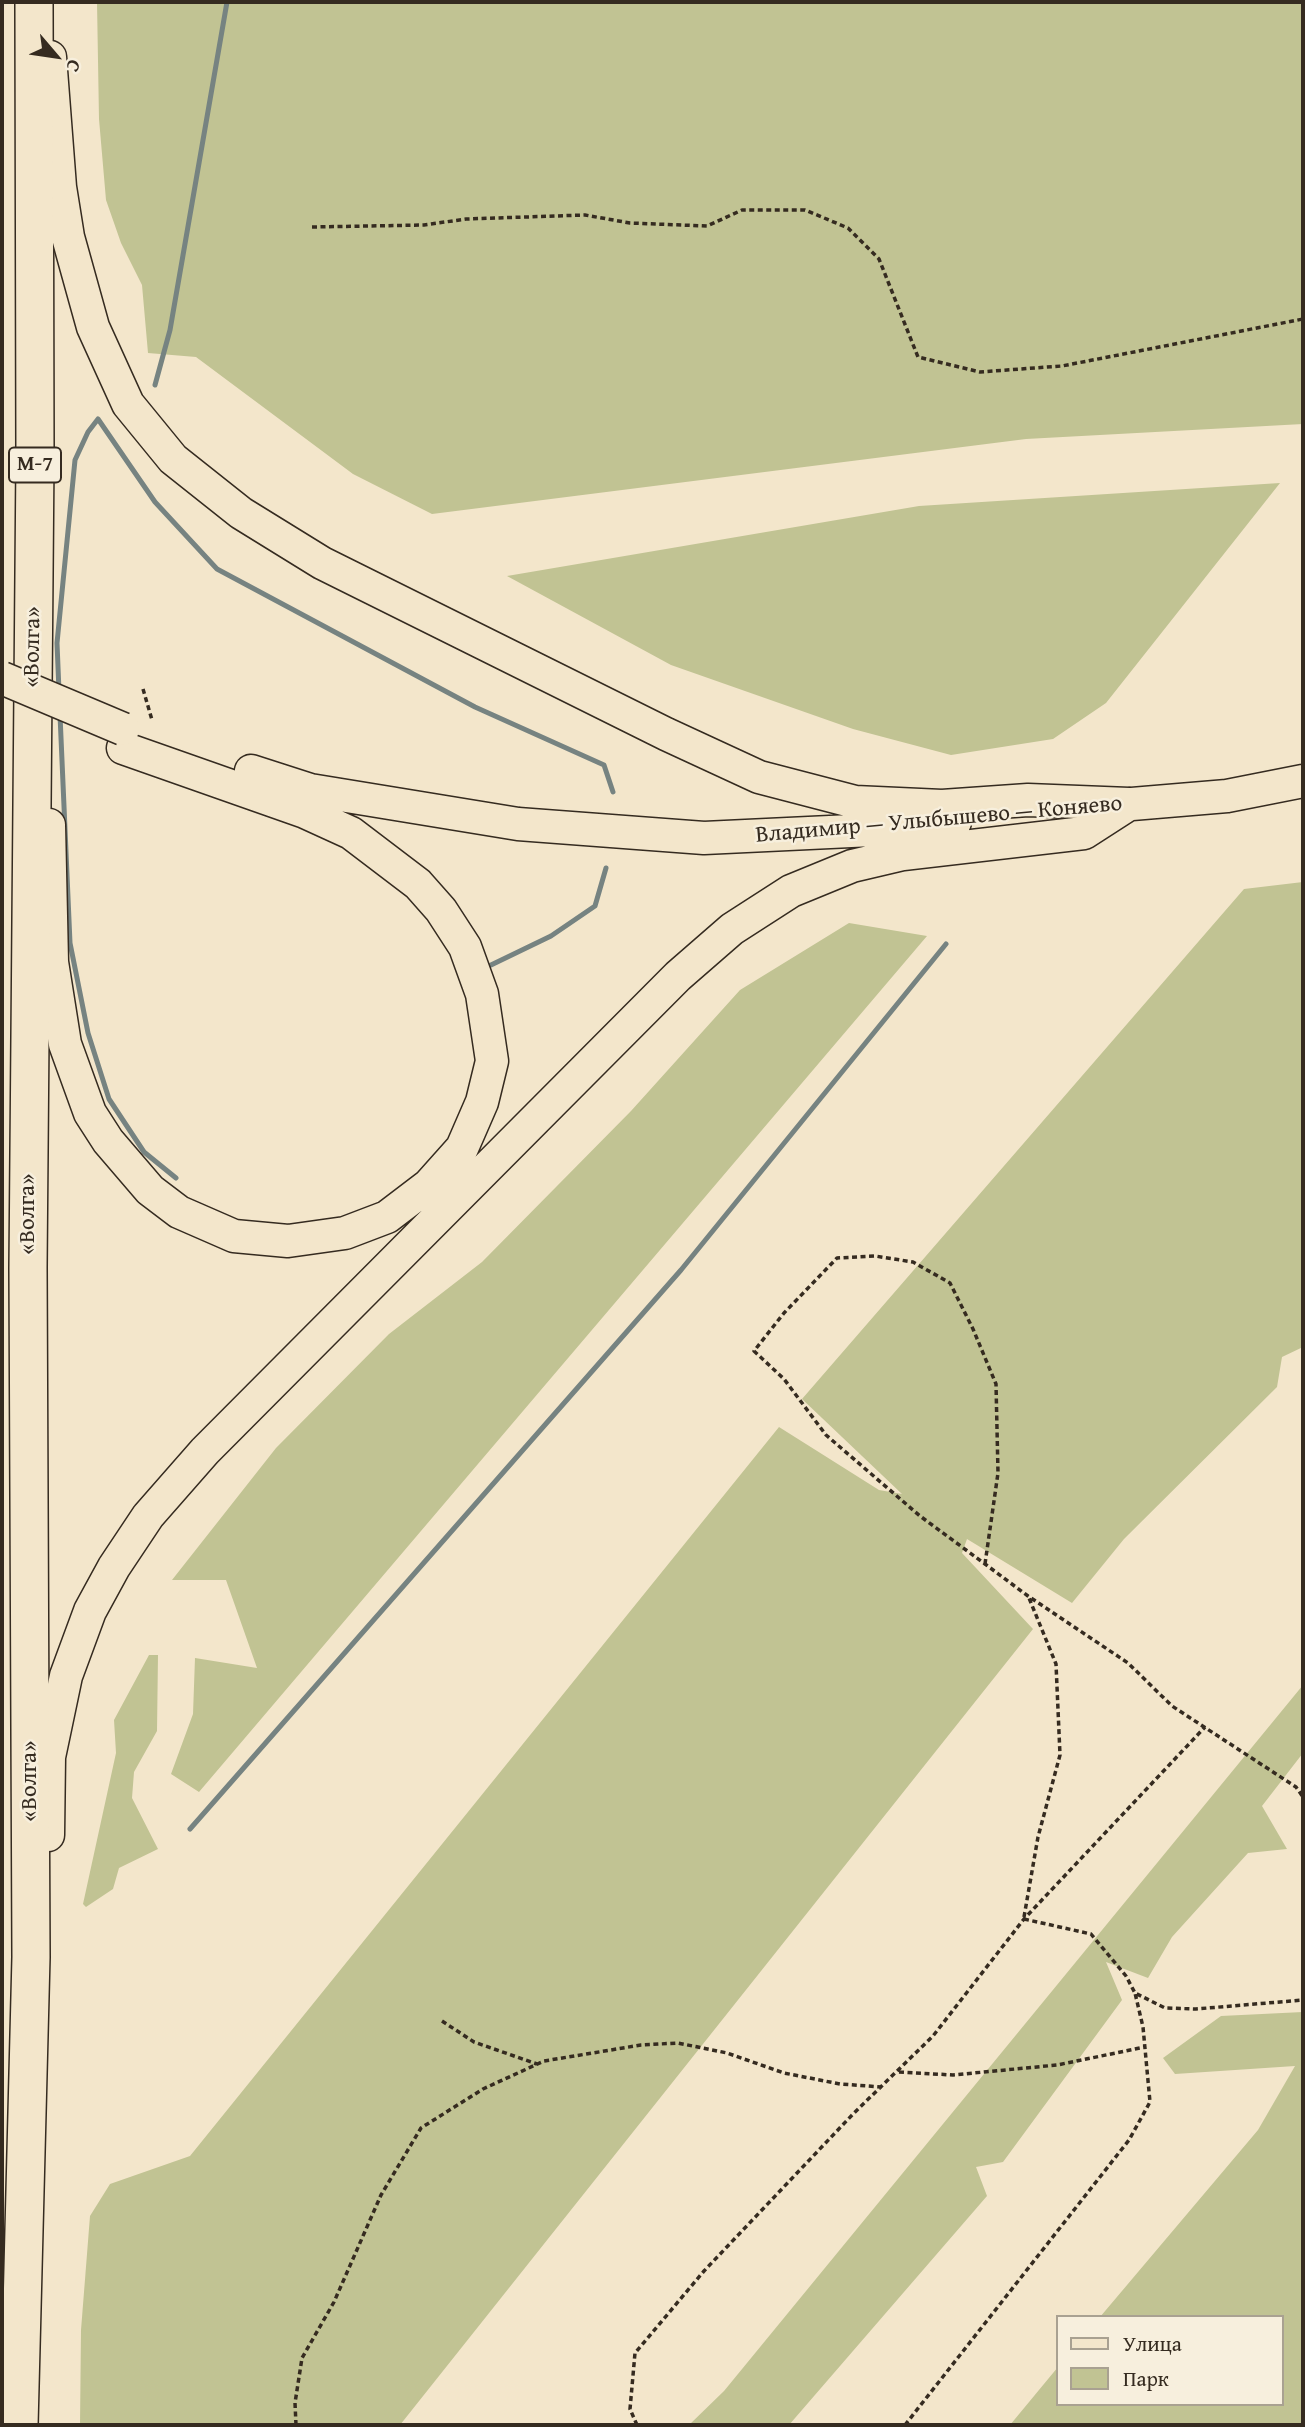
<!DOCTYPE html>
<html>
<head>
<meta charset="utf-8">
<style>
	body { margin:0 }
	#map { position:relative; width:1305px; height:2427px; overflow:hidden; background:#f3e6cb; font-family:"Gentium Book Plus",serif }
	canvas { display:block }
	.frame { position:absolute; inset:0; border:4px solid #352b20; pointer-events:none }
	.legend { position:absolute; left:1056px; top:2315px; width:228px; height:91px; box-sizing:border-box; background:#f7efdd; border:2px solid #a9a191; margin:0; padding:9px 12px; list-style:none; font-size:21px; color:#352b20 }
	.legend li { display:flex; align-items:center; gap:14px; height:35px }
	.legend b { width:35px; border:2px solid #a9a191 }
	.north { position:absolute; left:21px; top:21px; width:70px; height:70px; -webkit-text-stroke:5px #f7efdd; paint-order:stroke; rotate:119deg; font-size:19px; font-weight:700; line-height:28px; text-align:center; color:#352b20 }
	.north::after { content:''; display:block; margin:auto; width:24px; height:32px; background:#352b20; clip-path:polygon(50% 0,100% 100%,50% 72%,0 100%) }
</style>
</head>
<body>
<div id="map">
<canvas width="1305" height="2427"></canvas>
<div class="frame"></div>
<ul class="legend">
<li><b style="height:9px;background:#f3e6cb"></b>Улица</li>
<li><b style="height:19px;background:#c1c393"></b>Парк</li>
</ul>
<div class="north">С</div>
</div>
<script>
const g = document.querySelector('canvas').getContext('2d');
g.lineJoin = 'round';
function paint(path, color) {
  g.fillStyle = color;
  g.fill(path, 'evenodd');
}
function shape(rows) {
  const path = new Path2D();
  for (const r of rows) {
    path.moveTo(r[0], r[1]);
    for (let i = 2; i < r.length; i += 2) path.lineTo(r[i], r[i + 1]);
  }
  return path;
}
function stroke(path, color, width, dash) {
  g.strokeStyle = color;
  g.lineWidth = width;
  g.lineCap = dash ? 'butt' : 'round';
  g.setLineDash(dash || []);
  g.stroke(path);
}
function write(font, color, halo, rows, align = 'center') {
  g.font = font + ' "Gentium Book Plus",serif';
  g.lineWidth = 5;
  g.setLineDash([]);
  g.textBaseline = 'middle';
  g.strokeStyle = halo;
  g.fillStyle = color;
  for (const [text, x, y, turn = 0] of rows) {
    g.save();
    g.translate(x, y);
    g.rotate((+turn || 0) * Math.PI / 180);
    g.textAlign = isNaN(turn) ? turn : align;
    if (halo) g.strokeText(text, 0, 0);
    g.fillText(text, 0, 0);
    g.restore();
  }
}
paint(shape([
	[97,2,1303,2,1303,424,1026,439,432,514,353,474,196,357,148,353,142,285,121,243,106,200,99,119],
	[1280,483,1106,703,1053,739,951,755,853,729,671,665,507,576,919,506],
	[1303,882,1303,1347,1282,1357,1277,1387,1124,1539,1072,1603,967,1539,962,1553,1033,1629,400,2425,80,2425,81,2330,90,2216,110,2184,190,2156,779,1427,879,1490,902,1494,802,1399,1244,889],
	[849,923,927,936,199,1792,171,1774,193,1714,195,1658,257,1668,226,1580,172,1580,276,1448,389,1334,482,1262,631,1111,740,990],
	[149,1655,158,1655,157,1731,134,1772,132,1798,158,1849,119,1868,113,1889,86,1907,83,1904,116,1753,114,1720],
	[1303,1685,1303,1753,1262,1806,1287,1849,1248,1853,1172,1937,1148,1978,1106,1962,1122,2000,1003,2162,976,2167,987,2196,789,2425,689,2425,724,2391],
	[1303,2012,1303,2425,1010,2425,1058,2367,1058,2404,1282,2404,1282,2317,1100,2317,1258,2130,1295,2066,1175,2074,1163,2058,1221,2016]
]), '#c1c393');
stroke(shape([
	[155,385,170,330,227,2],
	[59,691,57,643,75,460,88,432,98,419,155,502,217,569,475,707,604,765,613,792],
	[60,715,70,943,88,1033,109,1099,144,1152,176,1178],
	[491,965,551,936,595,906,606,868],
	[190,1829,681,1270,946,944]
]), '#768381', 5);
const major = shape([
	[50,57,60,187,68,237,93,327,128,404,173,459,241,513,322,563,666,734,759,777,855,802,942,806,1028,800,1129,804],
	[251,771,310,790,518,824,704,838,893,829,955,822],
	[1108,806,1227,796,1303,781],
	[49,825,52,962,65,1044,90,1113,108,1141,150,1190,179,1212,234,1236,288,1241,345,1233,387,1217,429,1185,462,1148,482,1102,492,1061,482,994,465,947,441,910,418,884,351,833,305,812,123,748],
	[48,1835,49,1757,66,1676,90,1611,114,1567,148,1516,205,1451,678,976,732,929,791,891,852,866,903,854,1084,833,1129,804]
]);
const highway = shape([
	[19,2425,31,1957,28,1267,35,458,34,2]
]);
stroke(major, '#352b20', 35);
stroke(highway, '#352b20', 40);
stroke(shape([
	[312,227,424,225,466,219,585,215,630,223,707,226,742,210,805,210,848,228,879,259,918,357,980,372,1062,366,1303,319],
	[143,689,152,720],
	[985,1564,998,1473,996,1384,973,1329,950,1283,913,1262,875,1256,837,1258,784,1313,754,1351,784,1379,826,1435,920,1516,985,1564,1028,1596,1128,1663,1172,1706,1296,1787,1303,1797],
	[1024,1917,1038,1837,1060,1755,1056,1664,1029,1598],
	[1024,1919,1091,1934,1126,1976,1135,1993,1165,2008,1196,2009,1303,2000],
	[442,2021,474,2042,537,2064],
	[899,2072,953,2075,1057,2065,1145,2047],
	[296,2425,295,2403,302,2358,334,2302,381,2195,421,2128,483,2089,544,2061,641,2045,678,2043,727,2053,784,2073,840,2084,882,2087],
	[637,2425,630,2409,635,2353,704,2271,854,2113,933,2036,1024,1919,1205,1727],
	[905,2425,1129,2140,1150,2102,1143,2027,1135,1993]
]), '#352b20', 3.5, [5, 3.5]);
stroke(major, '#f3e6cb', 32);
stroke(highway, '#f3e6cb', 37);
const majorBridge = shape([
	[2,678,123,729]
]);
stroke(majorBridge, '#352b20', 35, []);
stroke(majorBridge, '#f3e6cb', 32);
for (const [x, y, w] of [
	[35,465,52]
]) {
  const box = new Path2D();
  box.roundRect(x - w / 2, y - 17.5, w, 35, 5);
  g.fillStyle = '#f7efdd';
  g.fill(box);
  stroke(box, '#352b20', 2);
}
write('bold 21px', '#352b20', null, [
	["М-7",35,465]
]);
write('23px', '#352b20', '#f7efdd', [
	["«Волга»",33,647,-89],
	["Владимир — Улыбышево — Коняево",939,820,-5],
	["«Волга»",28,1214,-90],
	["«Волга»",30,1781,-90]
]);
</script>
</body>
</html>
